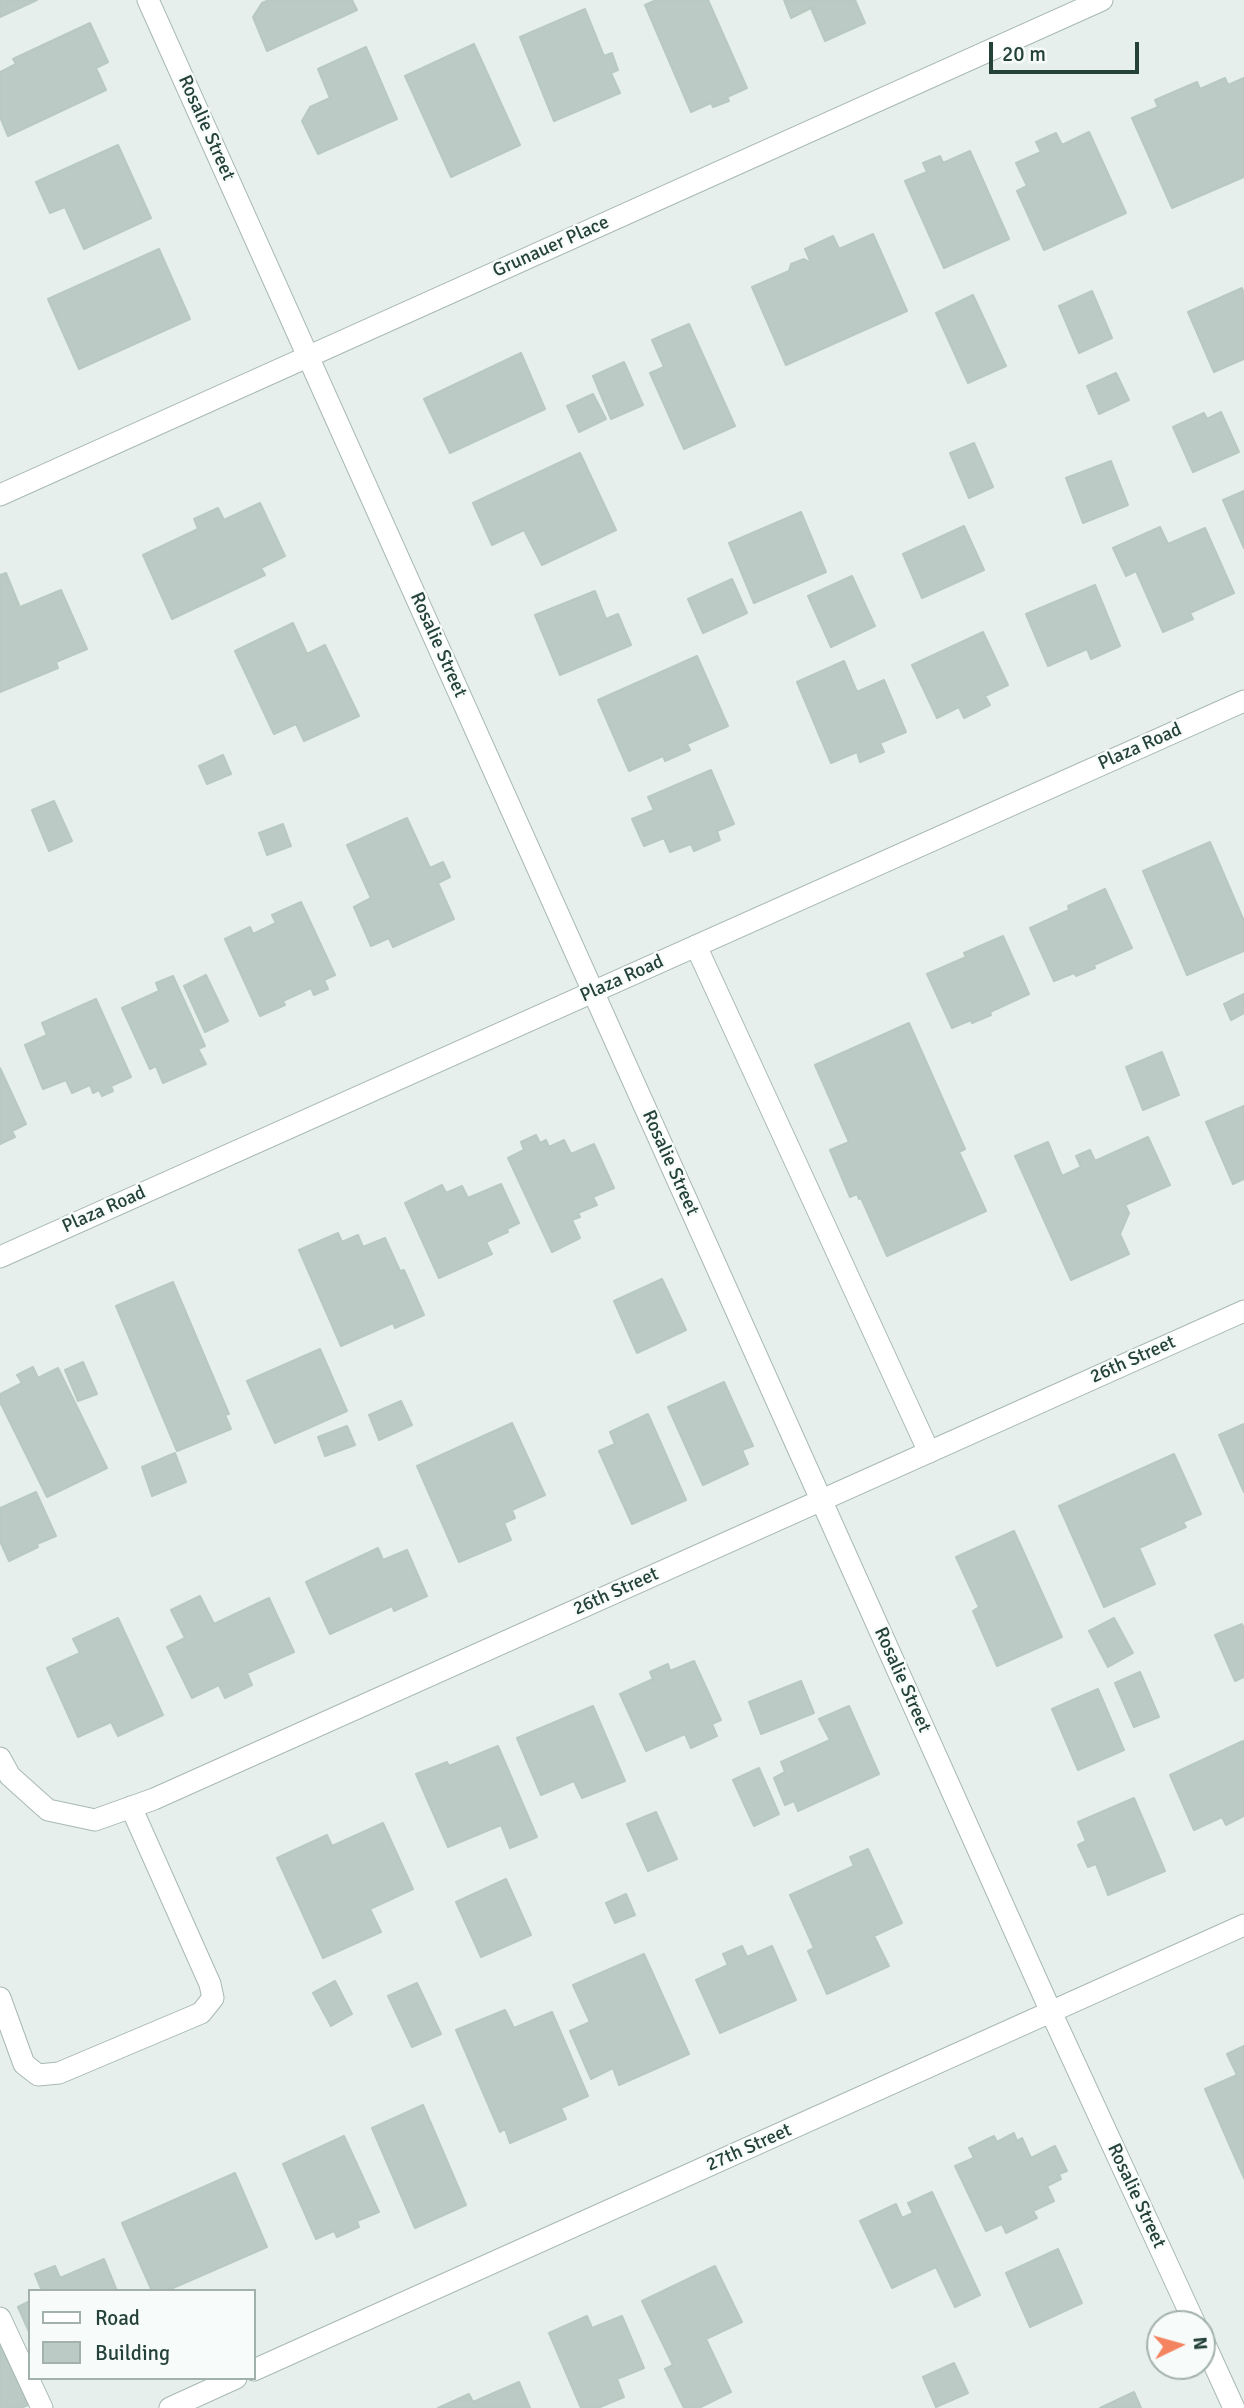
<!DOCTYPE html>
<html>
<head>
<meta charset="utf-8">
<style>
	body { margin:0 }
	#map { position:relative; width:1244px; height:2408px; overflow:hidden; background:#e6efeb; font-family:Signika,sans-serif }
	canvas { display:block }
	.legend { position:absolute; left:28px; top:2289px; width:228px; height:91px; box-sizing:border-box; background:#f7fbf9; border:2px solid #a3b1ad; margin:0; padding:9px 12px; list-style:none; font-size:21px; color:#24423a }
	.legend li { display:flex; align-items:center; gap:14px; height:35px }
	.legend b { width:35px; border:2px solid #a3b1ad }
	.north { position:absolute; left:1146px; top:2310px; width:70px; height:70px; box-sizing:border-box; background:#f7fbf9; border:2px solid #a3b1ad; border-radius:50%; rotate:85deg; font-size:19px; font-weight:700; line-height:28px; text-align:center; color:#24423a }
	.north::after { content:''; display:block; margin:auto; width:24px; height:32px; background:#f4845f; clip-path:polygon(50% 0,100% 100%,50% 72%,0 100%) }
	.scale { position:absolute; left:989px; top:42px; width:150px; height:32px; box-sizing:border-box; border:4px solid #24423a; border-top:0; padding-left:9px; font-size:21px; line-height:24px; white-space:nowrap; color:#24423a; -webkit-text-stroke:5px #f7fbf9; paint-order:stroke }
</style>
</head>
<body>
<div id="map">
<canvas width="1244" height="2408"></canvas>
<ul class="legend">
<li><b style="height:9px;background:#fff"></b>Road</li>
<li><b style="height:19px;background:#bbcac4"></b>Building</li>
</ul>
<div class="north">N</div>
<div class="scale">20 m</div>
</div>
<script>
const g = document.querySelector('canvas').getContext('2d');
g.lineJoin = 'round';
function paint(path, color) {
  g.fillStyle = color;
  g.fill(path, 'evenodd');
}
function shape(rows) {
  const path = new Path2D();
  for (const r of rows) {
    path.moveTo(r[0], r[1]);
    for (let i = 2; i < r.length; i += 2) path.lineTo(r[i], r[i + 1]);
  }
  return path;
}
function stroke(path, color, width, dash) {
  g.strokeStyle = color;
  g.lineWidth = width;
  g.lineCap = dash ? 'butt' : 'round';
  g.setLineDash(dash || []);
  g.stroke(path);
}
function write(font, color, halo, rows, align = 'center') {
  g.font = font + ' Signika,sans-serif';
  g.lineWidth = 5;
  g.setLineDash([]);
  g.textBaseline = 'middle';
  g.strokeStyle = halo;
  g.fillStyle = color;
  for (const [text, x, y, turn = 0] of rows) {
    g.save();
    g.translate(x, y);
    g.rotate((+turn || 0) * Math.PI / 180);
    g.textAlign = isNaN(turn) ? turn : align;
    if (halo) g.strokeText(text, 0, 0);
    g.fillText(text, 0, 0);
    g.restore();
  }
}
const building = shape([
	[0,0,37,0,0,17,0,0],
	[269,0,352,0,357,10,267,51,253,17,262,3,269,0],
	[656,0,708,0,747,88,727,97,729,101,713,107,711,103,691,112,645,5,656,0],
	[784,0,855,0,865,23,825,41,811,8,791,18,784,0],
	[585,9,604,56,612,53,618,70,611,73,620,93,554,121,520,37,585,9],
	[90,23,108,62,96,68,106,90,8,136,0,117,0,72,16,64,13,59,90,23],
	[474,44,520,145,451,177,405,76,474,44],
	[366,47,397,119,318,154,302,121,310,107,330,98,318,69,366,47],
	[1225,78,1228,85,1244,78,1244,177,1172,208,1132,118,1158,107,1155,100,1197,82,1200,89,1225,78],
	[1089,132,1126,213,1044,250,1017,191,1027,186,1016,163,1041,152,1036,142,1056,133,1062,145,1089,132],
	[118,145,151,218,84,249,65,207,50,213,36,182,118,145],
	[970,151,1009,239,944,268,905,181,927,172,923,163,940,156,943,163,970,151],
	[873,234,907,311,786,365,752,287,789,271,791,264,804,259,811,263,805,249,833,236,839,249,873,234],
	[159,249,190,319,79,369,48,299,159,249],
	[1242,288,1244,294,1244,359,1214,372,1188,312,1242,288],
	[1092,291,1112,338,1079,353,1059,306,1092,291],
	[973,295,1006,366,968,383,936,313,973,295],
	[689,324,735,426,684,449,650,373,664,367,652,340,689,324],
	[521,353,545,409,450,453,424,399,521,353],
	[624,362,643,405,611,419,593,376,624,362],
	[1116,373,1129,400,1099,414,1087,386,1116,373],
	[593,394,606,419,579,432,567,406,593,394],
	[1221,412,1239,452,1193,472,1173,427,1204,413,1207,419,1221,412],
	[974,443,993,487,969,498,950,453,974,443],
	[580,453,616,530,542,565,524,530,492,545,473,503,580,453],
	[1111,461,1128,505,1083,523,1066,478,1111,461],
	[1244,491,1244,548,1223,500,1244,491],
	[260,503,285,556,261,568,265,575,172,619,143,555,198,529,194,519,218,508,224,520,260,503],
	[801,512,826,572,754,603,729,543,801,512],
	[964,526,984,570,922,598,903,554,964,526],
	[1160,527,1168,544,1205,528,1234,593,1190,613,1193,619,1163,632,1136,571,1126,576,1113,548,1160,527],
	[6,573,19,605,12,608,13,610,61,590,87,649,56,662,58,668,0,692,0,575,6,573],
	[852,576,875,626,831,647,808,596,852,576],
	[732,579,747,613,703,633,688,599,732,579],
	[1095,585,1120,646,1091,659,1087,649,1048,666,1026,614,1095,585],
	[595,591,606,619,618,614,631,645,560,675,535,615,595,591],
	[293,623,307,654,325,645,359,716,304,741,296,724,274,734,235,651,293,623],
	[983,632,1008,685,985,696,990,705,964,718,959,707,937,718,912,665,983,632],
	[697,656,728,726,687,744,690,750,665,761,663,756,629,771,598,700,697,656],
	[844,661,857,692,884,680,906,732,880,743,884,752,860,762,857,752,831,763,797,682,844,661],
	[223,755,231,774,207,784,199,766,223,755],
	[711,770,734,824,717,831,720,840,694,851,691,844,670,852,664,838,644,846,632,819,654,810,648,797,711,770],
	[54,801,72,841,49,851,32,810,54,801],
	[407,818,430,868,443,862,450,877,438,883,454,919,393,947,389,938,371,946,354,907,371,898,347,845,407,818],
	[283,824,291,846,267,855,259,833,283,824],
	[1210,842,1244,921,1244,951,1187,975,1143,871,1210,842],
	[1105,889,1132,948,1094,965,1095,968,1076,976,1074,973,1054,981,1030,928,1069,910,1068,906,1105,889],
	[301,902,335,975,324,980,328,989,314,995,311,988,283,1001,285,1005,260,1016,225,939,250,927,253,934,276,923,272,915,301,902],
	[1003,936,1029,994,990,1012,991,1015,972,1023,971,1020,952,1028,927,974,966,957,964,953,1003,936],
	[206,975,228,1021,205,1032,184,986,206,975],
	[173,976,205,1046,198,1049,206,1064,163,1083,156,1066,150,1069,122,1008,159,991,156,983,173,976],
	[1244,994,1244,1013,1231,1020,1224,1004,1244,994],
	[96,999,131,1077,111,1086,113,1091,102,1096,99,1090,93,1093,90,1085,72,1093,66,1080,43,1089,25,1045,47,1035,42,1023,96,999],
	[909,1023,965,1149,959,1152,986,1211,887,1256,861,1198,859,1199,857,1194,850,1197,830,1150,849,1142,815,1065,909,1023],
	[1162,1052,1179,1095,1143,1110,1126,1067,1162,1052],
	[0,1068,26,1124,12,1131,15,1137,0,1144,0,1068],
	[1244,1106,1244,1179,1233,1184,1206,1122,1244,1106],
	[536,1135,540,1143,546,1140,549,1147,564,1140,571,1154,594,1144,614,1188,593,1197,597,1205,578,1213,580,1217,572,1220,580,1238,552,1252,508,1158,524,1150,521,1142,536,1135],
	[1148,1137,1170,1185,1125,1205,1129,1213,1120,1234,1129,1254,1071,1280,1015,1156,1048,1142,1062,1176,1081,1167,1076,1156,1090,1150,1095,1161,1148,1137],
	[501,1184,519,1223,507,1229,508,1232,486,1242,492,1254,439,1278,405,1203,442,1185,446,1193,462,1186,468,1198,501,1184],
	[338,1233,342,1242,358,1235,363,1247,385,1238,400,1271,404,1270,424,1315,395,1328,393,1323,341,1346,299,1250,338,1233],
	[662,1279,686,1330,637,1353,614,1301,662,1279],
	[173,1282,229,1414,225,1415,231,1429,177,1451,116,1306,173,1282],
	[320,1349,347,1411,275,1443,247,1381,320,1349],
	[83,1362,97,1394,78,1401,65,1370,83,1362],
	[33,1367,38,1378,58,1368,107,1468,47,1497,0,1402,0,1394,22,1383,17,1375,33,1367],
	[724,1382,753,1446,742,1450,748,1464,703,1485,668,1407,724,1382],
	[401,1401,412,1425,379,1440,369,1415,401,1401],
	[648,1414,686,1500,632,1524,599,1451,615,1444,610,1432,648,1414],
	[512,1423,545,1495,512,1510,515,1518,504,1523,511,1540,459,1562,417,1466,512,1423],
	[1244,1424,1244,1492,1219,1435,1244,1424],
	[347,1426,355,1445,325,1456,318,1437,347,1426],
	[175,1453,186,1482,152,1496,142,1467,175,1453],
	[1174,1454,1201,1514,1183,1522,1186,1527,1139,1548,1155,1584,1104,1607,1059,1506,1174,1454],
	[36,1492,56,1536,37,1544,38,1547,9,1561,0,1541,0,1508,36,1492],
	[1014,1531,1062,1637,997,1666,973,1611,979,1607,956,1557,1014,1531],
	[378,1548,383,1560,407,1550,427,1596,394,1611,392,1606,330,1634,306,1582,378,1548],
	[200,1596,214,1624,269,1598,294,1652,247,1673,252,1685,225,1698,219,1685,192,1698,167,1647,185,1638,171,1610,200,1596],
	[118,1618,163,1715,118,1736,111,1722,78,1737,47,1668,80,1653,73,1639,118,1618],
	[1114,1618,1133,1653,1108,1667,1089,1631,1114,1618],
	[1242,1624,1244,1629,1244,1677,1235,1681,1215,1635,1242,1624],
	[694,1661,721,1720,712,1724,717,1736,691,1748,685,1734,646,1751,620,1694,653,1679,650,1672,668,1664,670,1671,694,1661],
	[1140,1672,1159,1717,1134,1727,1115,1683,1140,1672],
	[801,1681,814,1713,761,1734,749,1702,801,1681],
	[1098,1689,1124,1750,1078,1770,1052,1709,1098,1689],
	[593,1706,625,1781,582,1798,574,1781,541,1795,517,1738,593,1706],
	[849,1706,879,1774,798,1811,794,1801,785,1805,774,1778,785,1772,781,1762,830,1740,819,1719,849,1706],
	[1243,1741,1244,1816,1226,1825,1222,1817,1194,1830,1170,1775,1243,1741],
	[498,1746,537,1837,510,1848,501,1825,448,1847,416,1774,447,1762,449,1766,498,1746],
	[759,1768,779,1814,754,1826,733,1780,759,1768],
	[1134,1798,1165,1871,1108,1895,1096,1864,1088,1867,1078,1845,1086,1841,1078,1822,1134,1798],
	[656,1812,677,1859,648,1871,627,1824,656,1812],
	[383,1823,413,1889,370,1909,381,1932,323,1958,277,1858,327,1835,332,1846,383,1823],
	[868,1849,902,1923,874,1936,889,1966,827,1994,808,1951,814,1948,790,1895,854,1866,850,1857,868,1849],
	[506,1879,531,1935,481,1957,456,1902,506,1879],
	[626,1894,635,1915,615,1923,606,1903,626,1894],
	[742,1946,747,1957,772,1946,796,2000,720,2033,696,1980,728,1965,723,1954,742,1946],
	[644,1954,689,2054,619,2085,613,2068,591,2079,570,2031,590,2022,573,1985,644,1954],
	[335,1981,352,2014,331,2026,313,1993,335,1981],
	[417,1983,441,2034,412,2047,388,1996,417,1983],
	[505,2010,514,2028,552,2012,588,2096,561,2108,566,2119,510,2143,505,2129,500,2132,456,2030,505,2010],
	[1244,2046,1244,2178,1205,2089,1237,2075,1227,2054,1244,2046],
	[423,2105,466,2205,415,2228,372,2128,423,2105],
	[1014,2133,1017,2141,1022,2138,1031,2158,1055,2146,1067,2171,1059,2174,1061,2179,1047,2186,1054,2201,1033,2211,1037,2218,1006,2233,1002,2224,986,2231,955,2166,974,2158,969,2148,994,2136,997,2142,1014,2133],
	[344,2136,379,2212,357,2221,359,2227,337,2237,334,2231,316,2239,283,2164,344,2136],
	[235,2173,267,2247,166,2291,152,2291,122,2223,235,2173],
	[932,2192,980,2295,955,2307,936,2267,892,2288,860,2221,896,2204,902,2218,913,2213,908,2203,932,2192],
	[1058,2249,1082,2303,1030,2327,1006,2273,1058,2249],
	[104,2259,117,2291,42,2291,35,2274,55,2266,60,2278,104,2259],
	[715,2266,742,2322,706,2339,731,2392,699,2408,684,2408,665,2369,673,2365,642,2301,715,2266],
	[30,2301,30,2334,18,2307,30,2301],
	[587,2316,592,2328,622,2316,644,2368,617,2379,624,2397,598,2408,581,2408,549,2333,587,2316],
	[0,2344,28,2405,21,2408,0,2408,0,2344],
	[954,2363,968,2393,936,2407,923,2377,954,2363],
	[519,2382,530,2408,438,2408,469,2394,473,2402,519,2382],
	[1134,2392,1141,2408,1100,2408,1134,2392]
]);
paint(building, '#bbcac4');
stroke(building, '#b8c9c2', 2);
const service = shape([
	[696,946,929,1452],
	[0,1998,24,2064,38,2075,59,2073,201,2013,213,1998,210,1984,131,1807],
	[0,2318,42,2408]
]);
const minor = shape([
	[148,0,1051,2012,1195,2324],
	[0,495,1102,0],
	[0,1758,10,1776,48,1810,95,1820,154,1799,1244,1311],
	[1202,2338,1234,2408],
	[254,2370,1244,1925],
	[170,2408,236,2378]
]);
const tertiary = shape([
	[0,1257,1244,701]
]);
stroke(service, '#a8b8b2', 23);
stroke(minor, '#a8b8b2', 23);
stroke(tertiary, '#a8b8b2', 23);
stroke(service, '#fff', 21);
stroke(minor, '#fff', 21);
stroke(tertiary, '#fff', 21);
write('19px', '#24423a', '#f7fbf9', [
	["Rosalie Street",206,128,66],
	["Grunauer Place",551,247,-24],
	["Rosalie Street",438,645,66],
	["Plaza Road",1140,747,-24],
	["Plaza Road",622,979,-24],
	["Rosalie Street",670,1163,66],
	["Plaza Road",104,1210,-24],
	["26th Street",1133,1360,-24],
	["26th Street",616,1592,-24],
	["Rosalie Street",902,1680,66],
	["27th Street",749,2148,-24],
	["Rosalie Street",1136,2196,65]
]);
</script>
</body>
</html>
